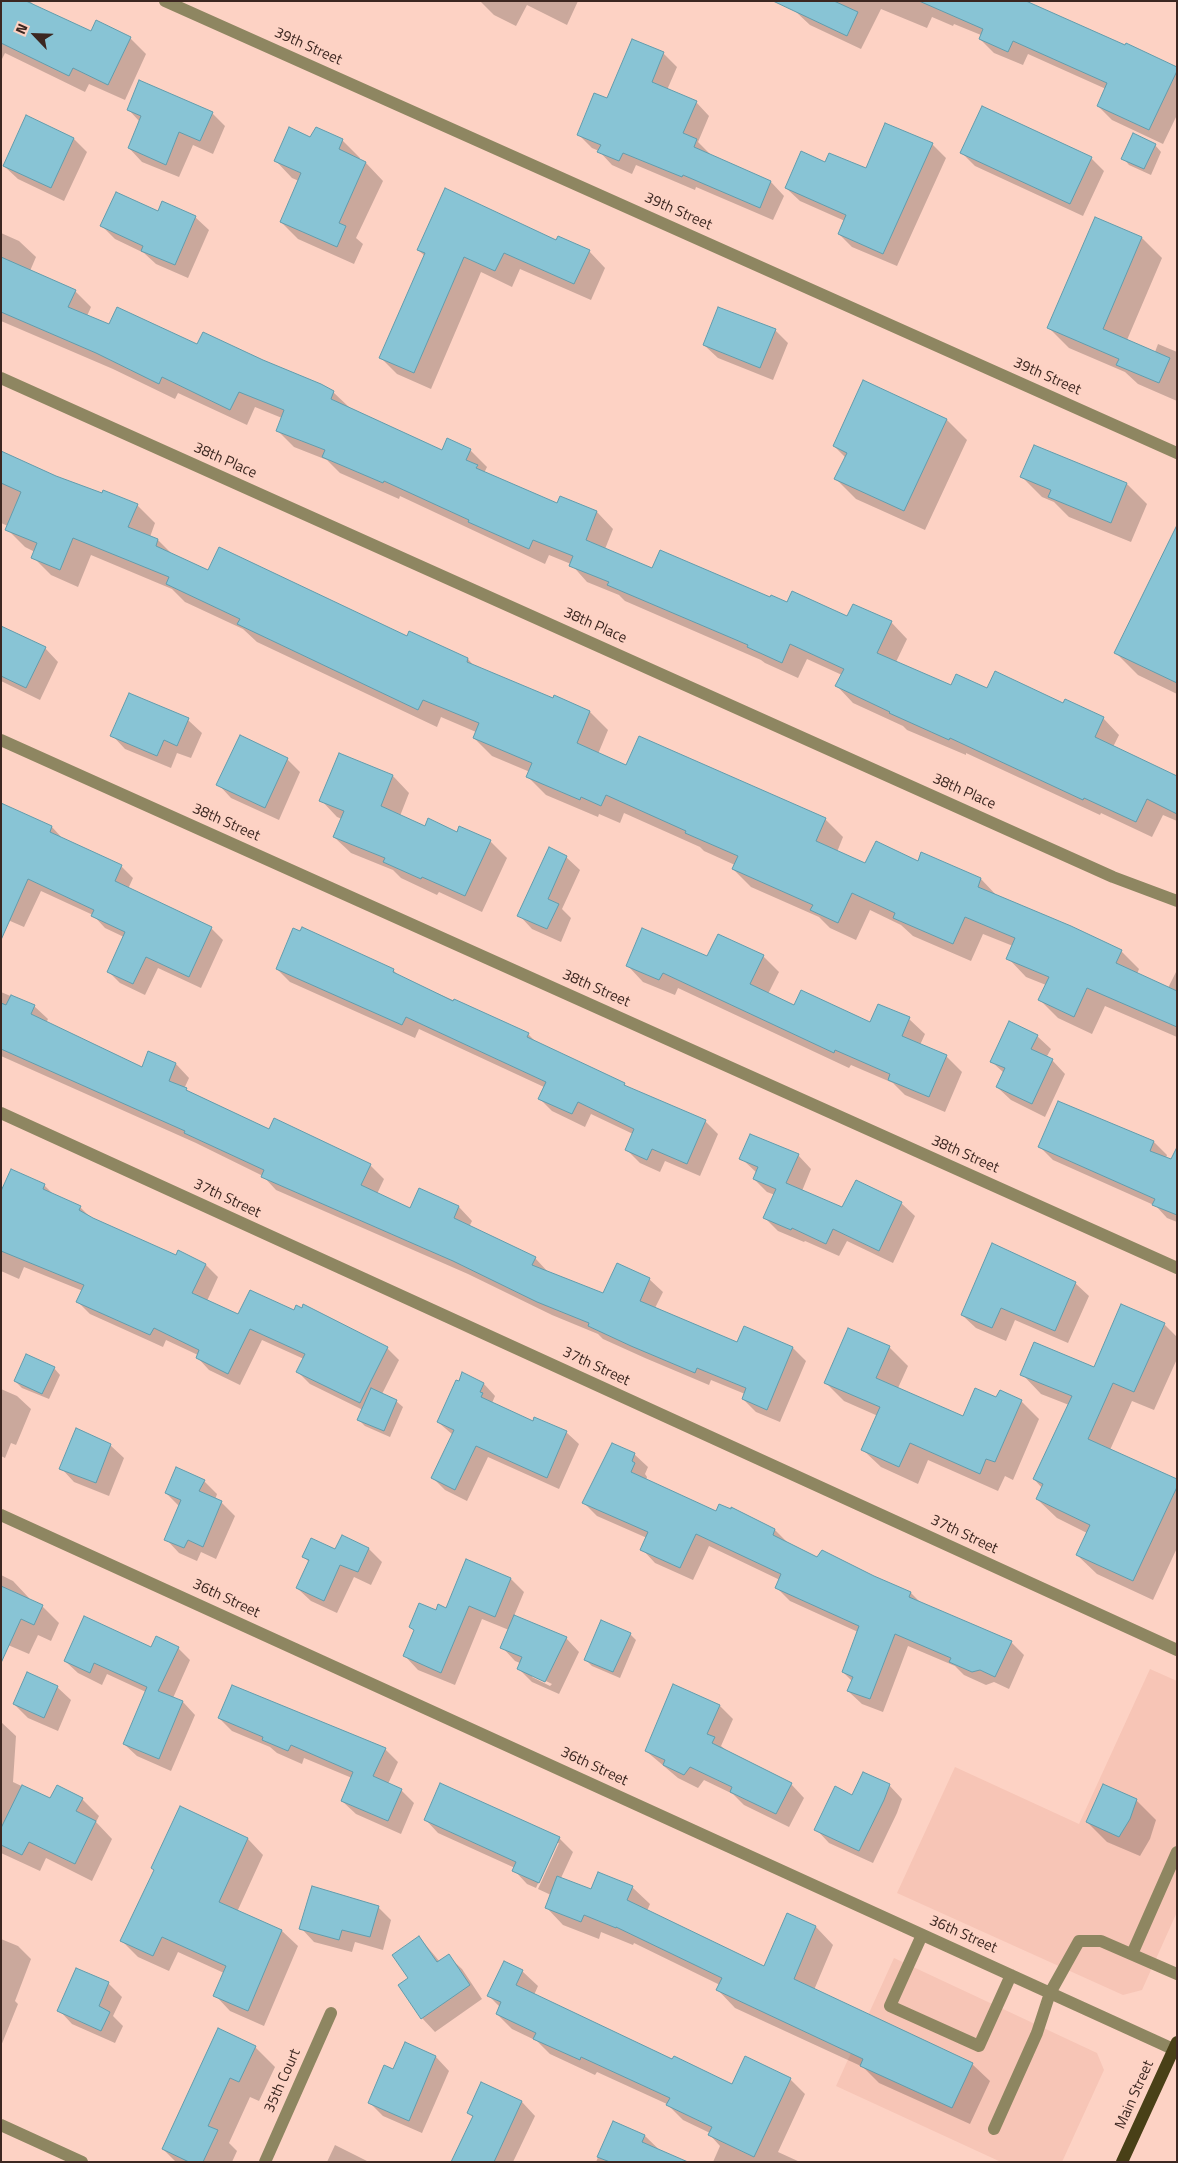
<!DOCTYPE html>
<html>
<head>
<meta charset="utf-8">
<style>
	body { margin:0 }
	#map { position:relative; width:1178px; height:2163px; overflow:hidden; background:#fdd2c4; font-family:"Titillium Web",sans-serif }
	canvas { display:block }
	.frame { position:absolute; inset:0; border:2px solid #3c2721; pointer-events:none }
	.north { position:absolute; left:10px; top:10px; width:50px; height:50px; -webkit-text-stroke:4px #fdd2c4; paint-order:stroke; rotate:294deg; font-size:14px; font-weight:700; line-height:20px; text-align:center; color:#3c2721 }
	.north::after { content:''; display:block; margin:auto; width:18px; height:22px; background:#3c2721; clip-path:polygon(50% 0,100% 100%,50% 72%,0 100%) }
</style>
</head>
<body>
<div id="map">
<canvas width="1178" height="2163"></canvas>
<div class="frame"></div>
<div class="north">N</div>
</div>
<script>
const g = document.querySelector('canvas').getContext('2d');
g.lineJoin = 'round';
function paint(path, color) {
  g.fillStyle = color;
  g.fill(path, 'evenodd');
}
function shape(rows) {
  const path = new Path2D();
  for (const r of rows) {
    path.moveTo(r[0], r[1]);
    for (let i = 2; i < r.length; i += 2) path.lineTo(r[i], r[i + 1]);
  }
  return path;
}
function stroke(path, color, width, dash) {
  g.strokeStyle = color;
  g.lineWidth = width;
  g.lineCap = dash ? 'butt' : 'round';
  g.setLineDash(dash || []);
  g.stroke(path);
}
function write(font, color, halo, rows, align = 'center') {
  g.font = font + ' "Titillium Web",sans-serif';
  g.lineWidth = 5;
  g.setLineDash([]);
  g.textBaseline = 'middle';
  g.strokeStyle = halo;
  g.fillStyle = color;
  for (const [text, x, y, turn = 0] of rows) {
    g.save();
    g.translate(x, y);
    g.rotate((+turn || 0) * Math.PI / 180);
    g.textAlign = isNaN(turn) ? turn : align;
    if (halo) g.strokeText(text, 0, 0);
    g.fillText(text, 0, 0);
    g.restore();
  }
}
paint(shape([
	[1150,1669,1177,1681,1177,1912,1142,1990,1123,1995,897,1893,955,1767,1079,1824],
	[894,1958,1097,2053,1104,2070,1062,2162,1001,2162,836,2086]
]), '#f7c5b6');
paint(shape([
	[1,1,30,1,36,7,92,33,130,38,146,54,125,100,89,84,85,92,5,53,1,61],
	[578,1,567,25,527,5,516,26,494,15,481,2],
	[800,1,1023,1,1177,68,1177,115,1163,144,1112,120,1098,106,1106,89,1028,54,1023,65,994,53,980,39,981,35,954,24,953,26,932,17,927,28,881,9,861,49,810,25,795,11],
	[663,53,677,67,667,90,696,102,709,116,698,142,710,154,709,156,771,182,784,196,773,220,696,187,695,190,636,165,632,174,612,165,599,151,592,148,578,134,608,100],
	[128,109,212,113,225,126,213,154,193,145,179,177,142,162,129,148,140,122],
	[74,139,87,152,64,201,18,179,4,166],
	[311,139,342,140,360,158,359,160,366,163,383,181,356,238,363,244,354,264,298,239,281,222,299,181,292,178,275,160],
	[932,144,946,158,897,266,852,247,839,234,845,221,800,201,786,188,826,163,867,170],
	[1155,145,1161,152,1151,175,1129,165,1123,158],
	[962,153,1091,158,1104,171,1083,216,975,166],
	[159,213,195,217,209,230,188,278,156,264,144,253,115,239,102,226],
	[1096,219,1142,238,1162,258,1127,340,1155,352,1158,344,1177,352,1177,401,1138,384,1125,372,1069,348,1049,328],
	[1,233,19,241,36,257,30,271,75,291,91,307,87,316,110,326,198,346,333,392,350,408,443,451,470,450,487,467,484,473,558,505,561,497,597,512,613,529,605,549,653,570,848,618,891,622,907,639,896,662,951,686,987,690,1064,704,1103,718,1119,735,1113,747,1177,777,1177,821,1163,815,1152,837,1101,813,1100,815,966,753,966,755,907,730,903,726,853,703,837,686,842,675,807,659,798,678,765,663,761,660,625,601,619,595,587,582,571,564,549,555,545,564,400,496,399,499,340,473,327,460,294,447,277,430,282,418,255,407,247,425,178,393,175,399,113,369,1,321],
	[557,242,589,251,605,268,591,300,520,269,512,287,481,272,431,389,397,374,381,358,425,256,418,250],
	[775,330,788,343,773,380,718,358,704,345],
	[864,382,947,420,967,440,925,530,856,499,836,479,846,458,834,446],
	[1034,446,1127,484,1147,504,1131,542,1069,517,1054,502,1042,497,1022,477],
	[1,452,56,477,137,505,155,523,150,537,158,540,172,554,208,572,468,659,474,666,554,700,555,697,590,712,608,730,598,754,626,766,825,819,843,837,837,852,866,865,919,862,922,854,981,879,998,897,1121,951,1139,969,1137,974,1168,988,1177,970,1177,1037,1105,1006,1092,1034,1058,1018,1040,1000,1046,985,1026,977,1008,958,1013,946,983,934,971,961,913,936,901,925,870,910,856,940,830,928,819,917,751,887,733,869,735,865,704,851,700,847,624,813,620,823,599,814,598,817,546,795,528,777,530,772,492,756,474,738,476,732,441,717,437,727,257,642,243,629,185,602,172,589,91,555,78,587,51,575,33,557,35,552,25,547,7,529,8,526,1,523],
	[1177,530,1177,694,1138,675,1116,653],
	[1,628,45,648,58,662,40,700,1,681],
	[188,720,202,733,191,758,177,753,171,768,125,749,112,735],
	[340,754,393,776,409,793,400,816,426,827,490,841,507,858,482,912,439,892,437,895,401,878,393,870,351,853,334,837,342,819,337,817,321,800],
	[287,759,300,772,279,820,231,798,218,784],
	[1,805,52,827,63,839,121,866,133,878,128,889,211,928,223,940,201,988,158,968,145,995,120,983,108,971,124,937,105,928,93,915,41,891,24,927,1,917],
	[566,857,580,870,562,909,571,918,561,942,532,929,519,915],
	[763,956,779,972,768,994,795,1006,871,1024,909,1019,925,1034,920,1045,946,1056,962,1072,945,1112,905,1095,893,1083,851,1065,849,1068,678,988,675,995,643,982,628,966,708,958],
	[277,969,393,970,399,976,528,1034,537,1043,624,1084,628,1088,705,1121,718,1134,700,1176,665,1161,660,1172,640,1163,627,1150,633,1134,591,1114,585,1127,552,1111,539,1098,544,1087,419,1029,415,1038,290,982],
	[1,992,34,1006,48,1019,46,1023,142,1069,149,1053,176,1064,189,1078,184,1089,270,1130,274,1120,370,1165,384,1179,377,1194,410,1209,419,1189,459,1207,472,1221,469,1227,535,1258,548,1272,603,1295,649,1279,663,1292,655,1308,738,1343,745,1327,793,1348,806,1361,780,1422,756,1412,743,1399,745,1394,711,1380,709,1385,645,1358,603,1339,598,1334,552,1315,468,1274,276,1190,263,1176,196,1143,1,1056],
	[1037,1036,1051,1049,1046,1058,1052,1060,1065,1074,1045,1117,1011,1100,997,1087,1004,1073,991,1061],
	[1059,1103,1154,1142,1167,1155,1166,1158,1177,1163,1177,1222,1167,1218,1156,1206,1053,1160,1040,1147],
	[798,1155,811,1169,802,1191,843,1209,901,1203,915,1216,893,1263,847,1241,839,1256,805,1241,804,1242,778,1231,765,1218,775,1195,767,1192,754,1179,757,1173,741,1158],
	[44,1185,54,1195,80,1207,90,1217,176,1256,179,1252,206,1265,218,1277,207,1301,239,1315,295,1311,387,1348,399,1360,382,1394,396,1401,403,1407,390,1437,365,1426,359,1420,363,1410,310,1384,298,1372,304,1359,262,1340,240,1385,209,1370,197,1357,198,1355,166,1340,163,1347,90,1314,78,1302,83,1291,24,1267,19,1279,1,1271,1,1194],
	[1075,1283,1089,1296,1068,1343,1015,1320,1006,1341,976,1328,962,1315],
	[1164,1324,1177,1337,1177,1359,1154,1410,1132,1401,1110,1450,1177,1481,1177,1548,1153,1600,1097,1574,1077,1555,1087,1533,1057,1518,1037,1499,1042,1488,1034,1479,1069,1405,1041,1394,1022,1374,1094,1368],
	[889,1347,908,1366,898,1388,963,1418,997,1399,1021,1401,1039,1419,1013,1480,1005,1476,998,1491,928,1460,918,1484,881,1467,862,1449,878,1416,844,1401,826,1383],
	[54,1368,60,1375,49,1399,22,1388,15,1381],
	[463,1374,484,1384,495,1396,492,1403,533,1422,535,1418,567,1433,579,1444,559,1489,488,1457,467,1501,445,1490,433,1478,453,1435,438,1422],
	[1,1389,17,1396,31,1409,16,1445,11,1443,5,1458,1,1456],
	[110,1445,124,1458,109,1496,74,1482,61,1468],
	[634,1454,648,1467,645,1474,647,1477,646,1481,717,1512,775,1530,788,1543,818,1559,874,1577,911,1593,922,1604,1011,1642,1024,1655,1009,1689,994,1682,986,1685,964,1675,955,1666,908,1646,883,1712,862,1704,848,1691,852,1681,843,1672,858,1632,790,1601,776,1587,780,1580,709,1546,693,1580,655,1563,642,1549,647,1538,597,1516,584,1503],
	[204,1481,217,1494,215,1500,221,1502,235,1516,216,1559,201,1552,197,1561,179,1553,166,1539,180,1507,166,1493],
	[369,1549,382,1562,371,1585,354,1577,337,1613,311,1601,297,1588,309,1562,304,1557,336,1550],
	[467,1561,511,1579,524,1592,514,1616,566,1638,579,1652,559,1694,532,1682,518,1668,520,1663,515,1661,502,1647,509,1630,482,1619,455,1685,418,1670,405,1656,415,1631,411,1627,436,1612,446,1609],
	[532,1674,552,1684,550,1686,532,1677],
	[1,1575,13,1581,29,1598,28,1600,42,1606,59,1623,51,1641,38,1635,29,1654,8,1645,1,1638],
	[630,1634,636,1640,620,1678,592,1666,585,1659],
	[178,1648,190,1660,173,1698,183,1702,195,1715,171,1771,137,1756,124,1744,146,1692,107,1674,102,1685,78,1673,65,1661,152,1649],
	[57,1687,71,1700,58,1731,28,1718,14,1704],
	[720,1706,733,1719,721,1746,727,1751,791,1784,804,1798,789,1827,744,1805,733,1794,704,1780,698,1788,678,1778,646,1751],
	[219,1718,385,1749,398,1762,388,1784,401,1790,414,1803,401,1834,356,1814,342,1801,352,1778,304,1758,302,1764,277,1753,270,1747,232,1731],
	[1,1722,16,1736,13,1782,51,1800,82,1799,99,1816,96,1822,112,1839,92,1881,46,1858,40,1871,1,1853],
	[441,1785,559,1838,573,1852,561,1878,592,1891,632,1887,650,1904,647,1911,765,1968,787,1915,816,1927,833,1945,814,1990,972,2064,990,2081,970,2124,879,2083,863,2067,735,2008,718,1990,720,1985,634,1943,633,1945,601,1932,599,1939,563,1925,546,1907,551,1895,538,1889,559,1843,556,1843,536,1888,527,1884,514,1870,515,1868,438,1833,425,1819],
	[889,1785,902,1799,897,1813,873,1863,829,1843,816,1829,852,1796],
	[1136,1800,1156,1820,1150,1839,1140,1856,1107,1842,1087,1822],
	[248,1839,263,1855,237,1912,282,1931,298,1946,264,2026,230,2011,215,1995,224,1973,178,1952,169,1971,138,1957,122,1941],
	[378,1907,391,1920,383,1950,355,1942,352,1952,314,1942,301,1928],
	[419,1937,440,1962,448,1956,462,1969,482,1999,435,2032,422,2018,410,1978],
	[1,1939,18,1946,31,1959,15,2001,18,2004,1,2046],
	[77,1970,108,1983,122,1997,113,2016,123,2026,115,2043,72,2024,59,2010],
	[522,1971,538,1986,534,1995,673,2061,733,2085,790,2079,805,2094,778,2152,800,2162,713,2162,720,2146,710,2135,710,2133,683,2120,667,2104,597,2072,595,2075,550,2054,537,2041,512,2029,497,2014,500,2007,489,1996],
	[405,2044,436,2057,449,2071,422,2133,383,2116,370,2103,394,2071],
	[255,2047,275,2067,259,2101,250,2097,229,2143,237,2151,232,2162,176,2162,163,2149],
	[482,2084,522,2102,535,2116,513,2162,452,2162,474,2118,468,2112],
	[613,2123,645,2136,672,2162,596,2162],
	[335,2145,369,2162,327,2162]
]), '#0003');
const building = shape([
	[1,1,26,1,91,31,96,20,131,37,108,85,73,68,69,76,1,43,1,1],
	[773,1,834,1,858,12,847,36,773,1],
	[919,1,1026,1,1125,45,1126,43,1177,67,1177,71,1149,130,1097,106,1107,83,1013,41,1008,52,979,39,983,29,919,1],
	[632,39,664,52,652,82,697,101,683,133,697,139,694,147,771,181,760,208,683,175,682,177,623,153,619,161,597,152,601,145,577,135,594,93,607,98,632,39],
	[139,80,213,112,200,141,179,132,166,165,128,148,141,116,127,110,139,80],
	[982,106,1092,157,1070,204,960,153,982,106],
	[26,115,74,138,51,188,3,166,26,115],
	[885,123,933,143,883,254,838,234,846,215,785,188,801,151,825,162,829,153,866,168,885,123],
	[289,127,310,137,316,127,343,139,339,149,366,162,339,223,346,226,337,247,280,222,301,173,274,161,289,127],
	[1133,133,1156,144,1144,169,1121,159,1133,133],
	[445,188,556,240,558,236,590,250,574,284,504,253,495,271,464,257,414,373,379,358,425,253,417,250,445,188],
	[116,192,158,211,162,201,196,216,175,265,141,251,143,246,100,226,116,192],
	[1095,217,1142,237,1103,329,1170,358,1159,383,1116,365,1119,359,1047,328,1095,217],
	[1,257,76,290,68,307,109,324,117,307,197,344,203,332,263,360,321,384,334,391,331,399,442,450,447,438,471,449,466,460,478,465,476,468,557,503,560,496,597,511,586,540,652,568,660,550,770,597,771,595,787,602,792,591,847,616,853,604,892,621,877,653,951,685,956,674,987,688,995,671,1063,703,1065,699,1104,717,1095,737,1177,776,1177,814,1147,799,1136,822,1084,798,1083,800,950,738,949,740,889,713,890,712,835,686,844,669,790,644,782,663,747,647,748,645,607,585,609,582,569,566,573,556,533,540,529,549,468,522,469,520,384,481,383,483,322,457,325,450,276,431,284,410,239,392,230,410,162,377,159,384,96,353,1,312,1,257],
	[718,307,776,329,760,368,703,345,718,307],
	[863,380,947,419,904,511,834,479,847,453,833,446,863,380],
	[1034,445,1127,483,1111,523,1048,497,1051,490,1020,477,1034,445],
	[1,451,56,476,102,493,103,490,138,504,128,527,158,539,156,546,208,570,219,547,407,636,409,631,468,658,467,662,553,698,554,695,590,711,577,743,626,765,639,736,826,818,816,841,865,863,876,841,918,861,921,852,981,878,978,887,1071,926,1122,950,1116,963,1177,991,1177,1027,1087,988,1074,1017,1038,1000,1049,977,1006,959,1015,938,965,917,953,944,893,918,895,913,852,893,838,923,810,910,813,905,732,869,738,856,685,833,686,831,606,795,601,806,581,797,580,800,526,777,532,763,473,738,479,723,423,700,418,710,237,624,240,619,166,584,169,577,73,538,60,570,31,558,37,543,5,530,21,492,1,483,1,451],
	[1177,525,1177,683,1114,653,1177,525],
	[1,626,46,647,26,688,1,676,1,626],
	[129,693,189,718,177,746,164,740,157,756,110,736,129,693],
	[240,735,288,758,265,808,216,785,240,735],
	[339,753,393,775,381,806,425,826,428,818,457,832,459,826,491,840,465,896,422,877,421,879,383,862,385,858,333,837,344,811,319,801,339,753],
	[1,803,52,826,50,832,122,865,115,881,212,927,189,977,146,957,133,984,107,972,125,932,91,916,94,910,28,879,1,940,1,803],
	[549,847,567,856,548,899,559,904,547,929,517,916,549,847],
	[302,927,394,969,393,972,453,1001,454,999,529,1033,527,1037,625,1083,624,1085,706,1120,687,1164,652,1149,647,1160,625,1150,634,1129,578,1102,572,1114,538,1099,546,1082,406,1017,402,1025,276,969,293,928,300,931,302,927],
	[642,928,707,956,718,934,764,955,750,984,794,1005,801,990,870,1022,878,1004,910,1017,902,1036,947,1055,929,1097,888,1080,890,1074,835,1050,834,1053,663,973,659,980,626,966,642,928],
	[11,995,35,1005,31,1014,142,1067,148,1051,176,1063,169,1081,187,1088,186,1090,269,1129,274,1118,371,1164,361,1185,410,1208,419,1188,459,1206,454,1218,536,1257,532,1265,603,1293,617,1263,650,1278,640,1301,737,1342,744,1326,793,1347,767,1410,742,1399,746,1388,697,1368,695,1373,631,1346,588,1326,589,1323,537,1302,453,1261,261,1177,264,1170,184,1133,185,1131,1,1049,1,1003,6,1005,11,995],
	[1009,1021,1038,1035,1031,1049,1053,1059,1032,1104,996,1087,1005,1068,990,1062,1009,1021],
	[1058,1101,1154,1141,1150,1151,1171,1159,1177,1147,1177,1215,1152,1205,1155,1199,1038,1147,1058,1101],
	[750,1134,799,1154,786,1183,842,1207,856,1180,902,1202,879,1251,833,1229,826,1244,792,1228,791,1230,763,1218,776,1189,753,1179,758,1167,739,1159,750,1134],
	[11,1169,45,1184,43,1189,81,1206,79,1210,93,1218,176,1255,178,1250,206,1264,192,1293,238,1314,250,1290,294,1310,296,1305,302,1308,303,1304,388,1347,360,1403,296,1372,305,1354,250,1329,228,1374,196,1358,199,1350,154,1328,150,1335,76,1302,84,1285,1,1251,1,1191,11,1169],
	[992,1243,1076,1282,1055,1331,1001,1308,992,1328,961,1315,992,1243],
	[1121,1304,1165,1323,1134,1392,1113,1383,1088,1439,1177,1479,1177,1487,1133,1581,1076,1555,1090,1525,1036,1499,1043,1484,1033,1479,1072,1396,1020,1375,1034,1342,1094,1367,1121,1304],
	[848,1328,890,1346,876,1378,963,1416,975,1388,996,1397,1000,1390,1022,1400,995,1462,986,1459,980,1474,910,1443,899,1467,861,1450,880,1407,824,1383,848,1328],
	[26,1354,55,1367,42,1394,14,1381,26,1354],
	[462,1372,484,1383,480,1392,483,1393,481,1397,533,1421,534,1417,567,1431,547,1478,476,1446,455,1490,431,1478,454,1430,437,1422,456,1380,459,1381,462,1372],
	[371,1388,397,1400,384,1431,357,1420,371,1388],
	[76,1428,111,1444,96,1483,59,1469,76,1428],
	[612,1443,635,1453,632,1461,635,1463,631,1472,716,1511,719,1504,731,1509,731,1507,775,1529,773,1535,817,1557,822,1550,874,1576,911,1592,909,1597,1012,1641,995,1677,980,1670,972,1672,949,1662,951,1658,895,1634,870,1699,847,1691,853,1677,842,1672,859,1626,775,1588,781,1574,696,1534,680,1568,640,1550,648,1532,582,1503,612,1443],
	[176,1467,205,1480,199,1491,222,1501,203,1547,188,1540,184,1548,164,1540,181,1500,165,1493,176,1467],
	[342,1535,369,1548,358,1572,340,1565,324,1601,296,1588,309,1560,302,1557,311,1538,335,1549,342,1535],
	[466,1559,511,1578,495,1617,469,1606,441,1673,403,1656,414,1630,409,1627,419,1603,436,1610,438,1604,446,1608,466,1559],
	[1,1586,43,1605,34,1625,21,1619,1,1663,1,1586],
	[514,1615,567,1637,545,1682,517,1669,522,1657,500,1648,514,1615],
	[84,1616,151,1647,156,1636,179,1647,158,1691,183,1701,159,1759,123,1744,147,1687,94,1663,90,1673,64,1661,84,1616],
	[601,1620,631,1633,613,1672,584,1660,601,1620],
	[27,1672,58,1686,44,1718,13,1704,27,1672],
	[673,1684,720,1705,707,1734,715,1737,712,1743,792,1783,776,1814,730,1792,732,1787,690,1767,684,1775,663,1765,665,1760,645,1751,673,1684],
	[232,1685,386,1748,373,1776,402,1789,388,1821,341,1801,353,1772,291,1745,288,1751,262,1740,263,1737,218,1718,232,1685],
	[863,1772,890,1784,884,1800,859,1851,814,1830,835,1786,852,1795,863,1772],
	[440,1783,560,1837,539,1883,512,1871,516,1862,424,1820,440,1783],
	[1103,1784,1137,1799,1130,1819,1119,1837,1086,1822,1103,1784],
	[22,1785,50,1798,57,1785,83,1798,76,1811,96,1821,75,1864,29,1842,22,1855,1,1845,1,1828,22,1785],
	[180,1806,248,1838,219,1902,282,1930,248,2011,213,1996,226,1966,162,1937,153,1956,120,1941,154,1870,151,1868,180,1806],
	[598,1872,633,1886,627,1900,764,1966,787,1913,816,1926,794,1979,973,2063,952,2108,860,2066,863,2059,716,1990,722,1978,616,1927,616,1928,584,1915,581,1922,545,1908,557,1876,591,1889,598,1872],
	[312,1886,379,1906,370,1937,342,1930,339,1940,299,1929,312,1886],
	[419,1936,437,1962,449,1954,470,1985,421,2019,398,1985,408,1978,392,1955,419,1936],
	[504,1961,523,1970,516,1985,672,2059,674,2056,732,2084,745,2056,791,2078,754,2157,708,2135,712,2127,666,2105,670,2098,581,2057,580,2060,533,2039,536,2033,496,2014,501,2002,487,1996,504,1961],
	[76,1968,109,1982,99,2006,110,2012,101,2031,57,2011,76,1968],
	[218,2028,256,2046,239,2082,230,2078,208,2126,218,2130,203,2162,189,2162,162,2149,218,2028],
	[405,2042,436,2056,409,2121,368,2103,384,2065,393,2069,405,2042],
	[481,2082,522,2101,494,2162,451,2162,473,2116,467,2113,481,2082],
	[613,2121,645,2135,642,2142,688,2162,610,2162,597,2157,613,2121]
]);
paint(building, '#88c4d5');
stroke(building, '#619cac', 1);
stroke(shape([
	[165,1,1177,453],
	[1,378,1113,877,1177,901],
	[1,740,1177,1268],
	[1,1113,1177,1650],
	[1,1515,1173,2049],
	[922,1935,890,2006,979,2046,1011,1975],
	[1132,1954,1177,1852],
	[1,2125,82,2162],
	[994,2129,1037,2033,1050,1993,1079,1941,1101,1941,1177,1974],
	[265,2162,331,2013]
]), '#8e8661', 12);
stroke(shape([
	[1122,2162,1177,2042]
]), '#494017', 12);
write('15px', '#3c2721', '#fdd2c4', [
	["39th Street",308,47,24],
	["39th Street",678,212,24],
	["39th Street",1047,377,24],
	["38th Place",225,461,24],
	["38th Place",595,626,24],
	["38th Place",964,792,24],
	["38th Street",226,823,24],
	["38th Street",596,989,24],
	["38th Street",965,1155,24],
	["37th Street",227,1199,25],
	["37th Street",596,1367,25],
	["37th Street",964,1535,25],
	["36th Street",226,1599,25],
	["36th Street",594,1767,25],
	["36th Street",963,1935,24],
	["35th Court",283,2081,-66],
	["Main Street",1135,2095,-66]
]);
</script>
</body>
</html>
